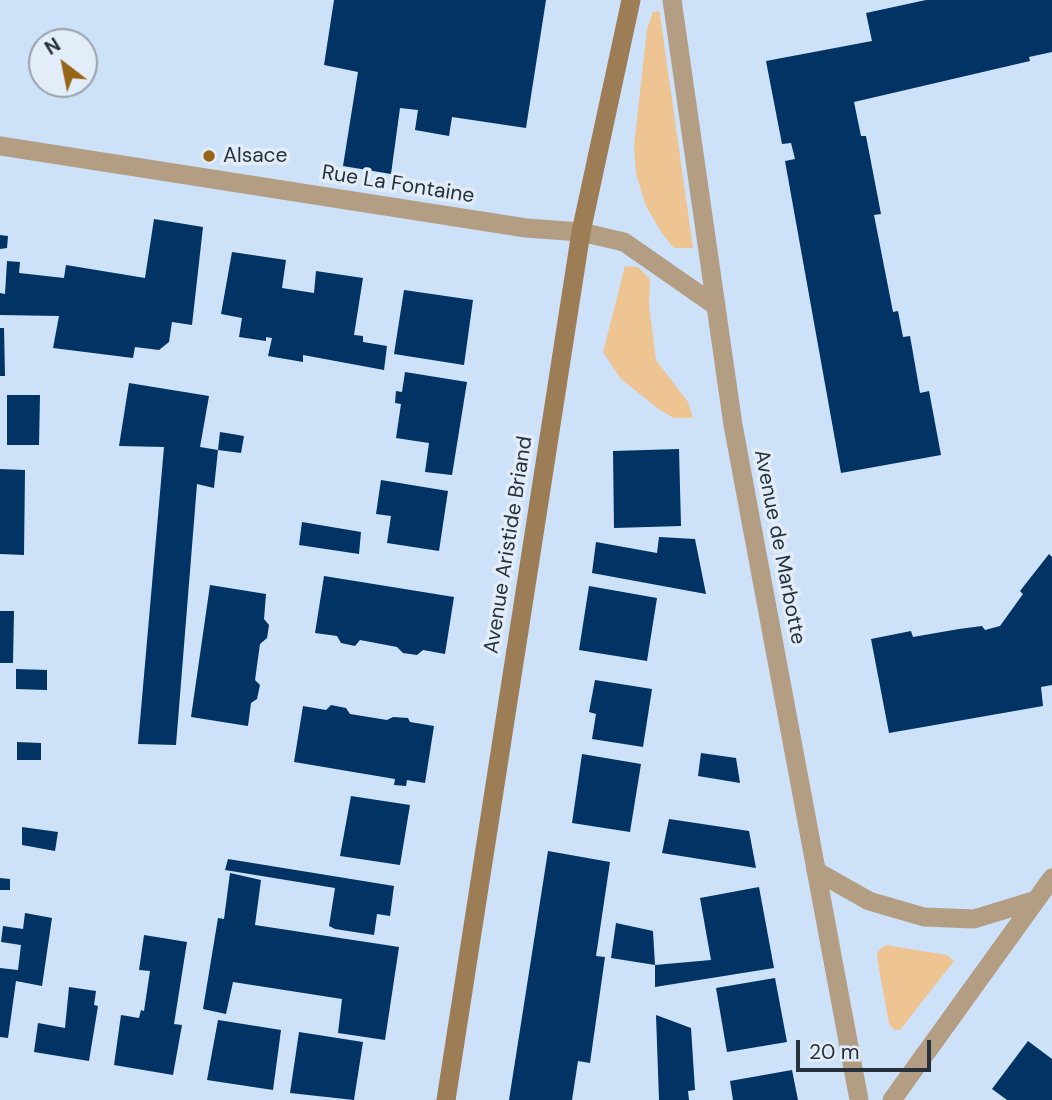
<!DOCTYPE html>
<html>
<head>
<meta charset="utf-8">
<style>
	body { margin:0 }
	#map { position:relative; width:1052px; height:1100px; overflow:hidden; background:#cde1f9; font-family:"DM Sans",sans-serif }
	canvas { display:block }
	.north { position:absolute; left:28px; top:28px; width:70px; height:70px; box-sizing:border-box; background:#e3edf9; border:2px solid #98a2ad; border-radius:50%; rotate:328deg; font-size:19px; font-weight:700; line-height:28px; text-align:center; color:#27313c }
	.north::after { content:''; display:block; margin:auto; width:24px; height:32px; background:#966517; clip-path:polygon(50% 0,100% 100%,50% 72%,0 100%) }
	.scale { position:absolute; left:796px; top:1040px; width:135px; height:32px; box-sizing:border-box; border:4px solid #27313c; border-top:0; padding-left:9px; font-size:21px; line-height:24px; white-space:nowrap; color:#27313c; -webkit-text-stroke:5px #e3edf9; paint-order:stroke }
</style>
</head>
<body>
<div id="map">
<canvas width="1052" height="1100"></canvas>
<div class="north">N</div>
<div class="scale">20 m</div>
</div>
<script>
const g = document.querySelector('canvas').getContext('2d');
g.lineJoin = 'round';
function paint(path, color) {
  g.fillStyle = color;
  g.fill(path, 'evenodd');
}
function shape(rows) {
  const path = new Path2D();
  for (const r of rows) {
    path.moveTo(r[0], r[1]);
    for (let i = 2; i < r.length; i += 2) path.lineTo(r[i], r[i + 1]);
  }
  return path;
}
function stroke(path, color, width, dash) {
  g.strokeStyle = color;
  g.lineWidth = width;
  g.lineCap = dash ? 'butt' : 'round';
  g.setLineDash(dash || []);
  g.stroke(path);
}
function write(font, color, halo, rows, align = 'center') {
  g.font = font + ' "DM Sans",sans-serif';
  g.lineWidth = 7;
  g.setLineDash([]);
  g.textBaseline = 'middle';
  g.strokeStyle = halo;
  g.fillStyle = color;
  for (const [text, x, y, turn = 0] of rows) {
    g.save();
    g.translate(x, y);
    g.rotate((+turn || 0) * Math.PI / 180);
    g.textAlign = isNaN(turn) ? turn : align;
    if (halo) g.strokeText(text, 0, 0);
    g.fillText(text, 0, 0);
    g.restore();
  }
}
paint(shape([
	[659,11,660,15,693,248,674,248,661,232,646,206,636,174,634,146,647,29,653,12],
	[625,266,638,267,650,279,649,305,656,360,688,402,693,418,674,418,660,410,621,379,603,352],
	[886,945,947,955,954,961,900,1030,894,1030,889,1024,878,963,877,952]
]), '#eec592');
paint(shape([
	[334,0,546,0,526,128,452,117,449,136,415,130,418,110,400,108,391,174,343,166,358,72,324,65],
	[926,0,1052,0,1052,52,1029,57,1030,61,854,102,861,136,866,136,881,214,874,215,893,312,898,311,903,337,910,336,920,393,929,391,941,455,841,473,785,161,795,159,791,143,782,144,766,61,872,41,866,13],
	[154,219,203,227,192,325,172,322,169,342,159,350,135,347,133,358,53,348,59,316,0,315,0,293,5,294,7,261,20,262,19,273,64,278,66,265,145,278],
	[0,235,8,236,7,248,0,249],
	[232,252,286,260,282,288,314,293,316,271,363,278,354,335,363,336,363,342,387,346,384,370,303,355,303,362,268,356,272,338,266,337,266,341,239,337,242,318,221,314],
	[404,290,473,300,464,365,394,354],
	[0,328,4,328,5,376,0,376],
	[405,372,467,382,452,475,425,472,429,443,396,438,401,404,395,403,396,391,402,392],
	[129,383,209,396,200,447,218,450,214,488,197,484,176,745,138,744,164,447,119,446],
	[7,395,40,395,39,445,7,445],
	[220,432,244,436,241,453,218,450],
	[679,449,681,526,614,528,613,451],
	[0,469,25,470,24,555,0,554],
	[381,480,448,491,439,551,387,543,391,516,376,514],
	[302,522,361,532,359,554,299,545],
	[659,537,695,539,706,594,592,573,596,542,657,553],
	[1049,554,1052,557,1052,685,1041,687,1043,706,889,733,871,639,911,631,913,637,959,629,982,626,985,630,1000,626,1023,594,1020,591],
	[324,576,454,597,445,654,423,650,417,655,403,653,397,647,360,640,355,646,341,643,337,636,315,633],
	[210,585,266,594,264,619,269,625,267,638,260,644,255,680,260,685,257,699,251,703,248,726,191,717],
	[589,586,657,598,647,661,579,650],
	[0,611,14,611,13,663,0,663],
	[16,669,47,670,47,690,16,689],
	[595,680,652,689,643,747,592,739,596,714,589,712],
	[331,705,346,708,350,714,387,720,393,717,408,718,410,722,434,726,425,783,407,780,406,786,394,785,395,779,294,762,303,706,326,710],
	[17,742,41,743,41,760,17,760],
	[701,753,736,758,740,783,698,776],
	[582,754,641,764,630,832,572,823],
	[351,796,410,805,400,865,340,856],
	[669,819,749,831,756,868,662,853],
	[22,827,58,832,55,851,22,845],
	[548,851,610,862,596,956,605,957,590,1063,578,1061,572,1100,509,1100],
	[228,859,394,886,390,916,377,914,374,935,335,929,329,926,335,888,225,870],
	[230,873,261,880,255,925,399,947,385,1040,338,1033,342,999,233,982,226,1014,203,1009,218,918,224,919],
	[0,878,10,879,10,890,0,890],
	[759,887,774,968,655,987,655,965,711,960,700,898],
	[25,913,52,918,42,986,16,981,8,1038,0,1037,0,968,18,970,21,945,1,942,3,926,23,929],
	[616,923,653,931,655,965,611,958],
	[144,935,187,942,174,1024,182,1025,173,1075,114,1065,121,1015,139,1018,141,1010,144,1011,150,971,139,970],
	[775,978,787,1042,727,1052,716,988],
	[69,987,96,991,94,1005,98,1006,89,1061,34,1052,38,1023,65,1028],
	[656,1015,691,1028,695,1090,688,1091,689,1100,659,1100],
	[218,1020,281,1030,273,1090,207,1080],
	[299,1032,363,1042,354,1100,290,1093],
	[1028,1041,1052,1059,1052,1100,1007,1100,992,1089],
	[792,1070,798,1100,733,1100,730,1081]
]), '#023365');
stroke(shape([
	[0,146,526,228,581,232],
	[816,871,869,901,924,917,974,919,1036,900],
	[892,1100,1052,878]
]), '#b39d83', 19);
stroke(shape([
	[672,0,733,425,859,1100],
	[581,232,624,242,716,306]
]), '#b39d83', 19);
stroke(shape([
	[446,1100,581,232,631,0]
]), '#9d7d55', 19);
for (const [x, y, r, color] of [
	[209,156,7,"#966517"]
]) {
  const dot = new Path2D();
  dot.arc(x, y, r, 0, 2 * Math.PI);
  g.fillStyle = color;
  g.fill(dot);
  stroke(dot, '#e3edf9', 2.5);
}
write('21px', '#27313c', '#e3edf9', [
	["Alsace",223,156]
], 'left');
write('21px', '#27313c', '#e3edf9', [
	["Rue La Fontaine",398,185,9],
	["Avenue Aristide Briand",509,545,-81],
	["Avenue de Marbotte",779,547,79]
]);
</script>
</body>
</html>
